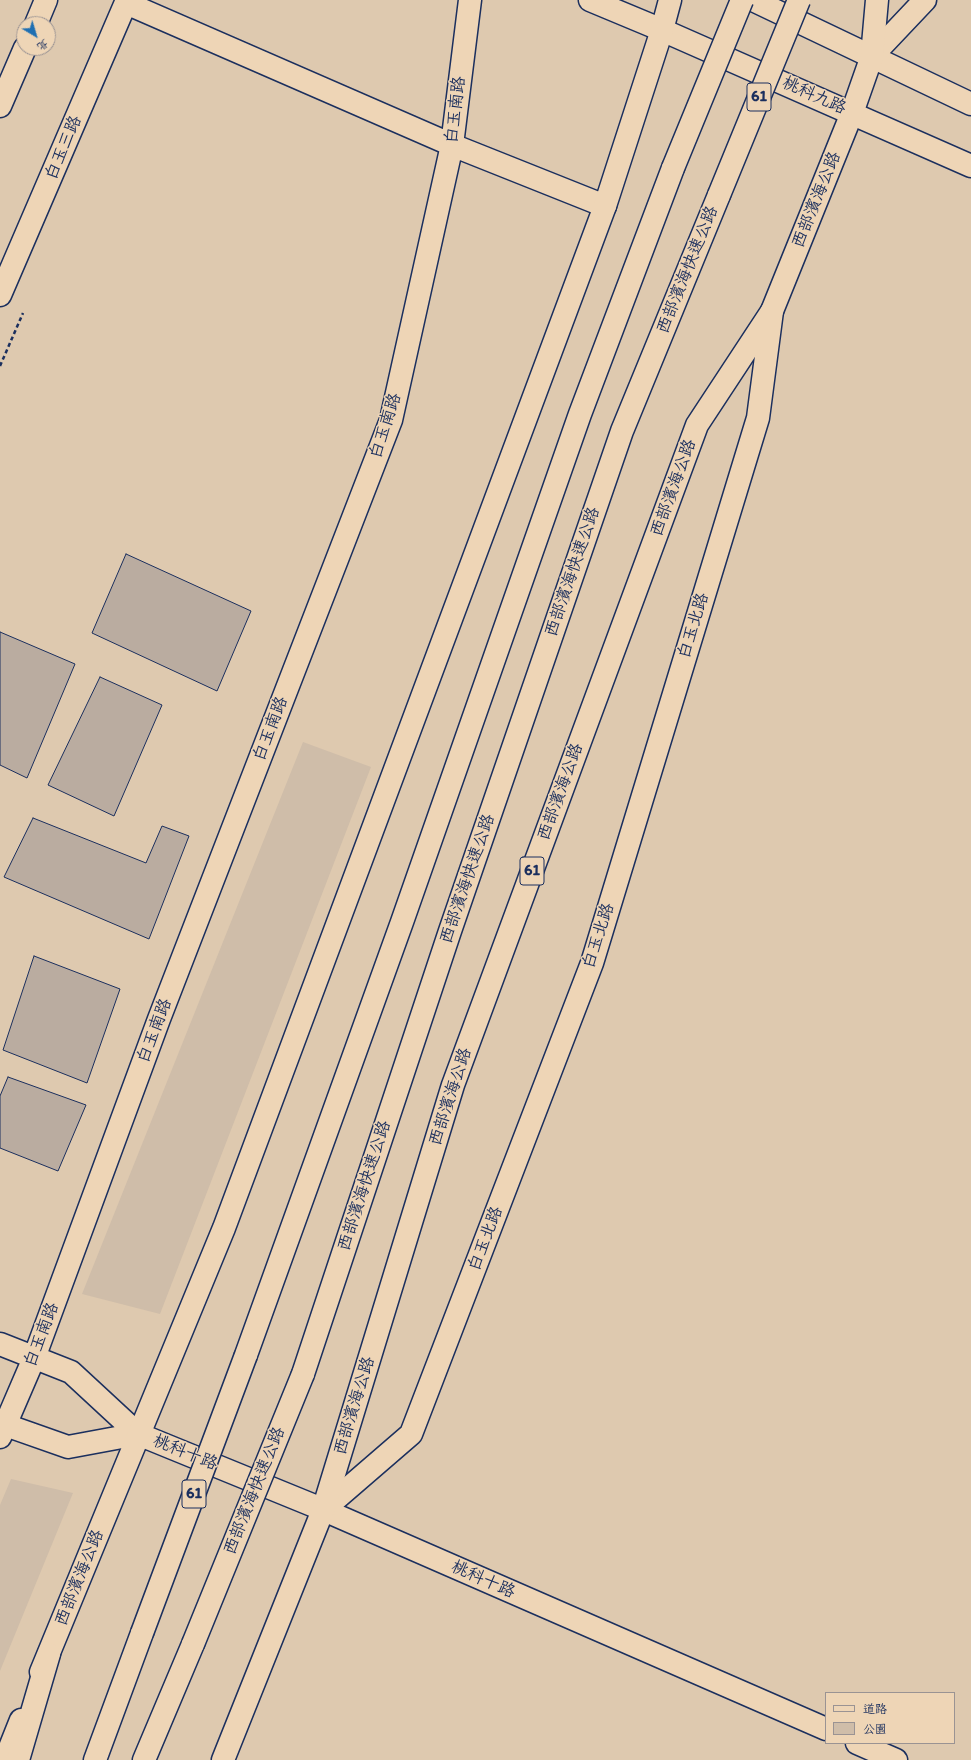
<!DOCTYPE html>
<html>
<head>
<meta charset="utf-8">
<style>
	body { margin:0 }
	#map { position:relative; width:971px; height:1760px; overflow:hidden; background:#eed5b6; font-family:Itim,"LXGW WenKai TC",sans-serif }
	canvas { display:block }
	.legend { position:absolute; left:825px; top:1692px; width:130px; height:52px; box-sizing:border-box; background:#eed5b6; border:1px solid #9a9393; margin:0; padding:5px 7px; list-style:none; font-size:12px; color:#1b2f5e }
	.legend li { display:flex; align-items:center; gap:8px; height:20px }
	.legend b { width:20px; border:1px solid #9a9393 }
	.north { position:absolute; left:16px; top:16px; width:40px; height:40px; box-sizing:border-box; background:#eed5b6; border:1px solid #9a9393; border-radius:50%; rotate:142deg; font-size:11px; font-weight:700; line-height:16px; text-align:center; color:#1b2f5e }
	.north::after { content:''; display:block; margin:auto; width:14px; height:18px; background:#1f6fb2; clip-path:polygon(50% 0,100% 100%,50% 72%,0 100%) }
</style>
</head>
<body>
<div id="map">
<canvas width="971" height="1760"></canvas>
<ul class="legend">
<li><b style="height:5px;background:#eed5b6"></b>道路</li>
<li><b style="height:11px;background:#cfbda9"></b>公園</li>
</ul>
<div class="north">北</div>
</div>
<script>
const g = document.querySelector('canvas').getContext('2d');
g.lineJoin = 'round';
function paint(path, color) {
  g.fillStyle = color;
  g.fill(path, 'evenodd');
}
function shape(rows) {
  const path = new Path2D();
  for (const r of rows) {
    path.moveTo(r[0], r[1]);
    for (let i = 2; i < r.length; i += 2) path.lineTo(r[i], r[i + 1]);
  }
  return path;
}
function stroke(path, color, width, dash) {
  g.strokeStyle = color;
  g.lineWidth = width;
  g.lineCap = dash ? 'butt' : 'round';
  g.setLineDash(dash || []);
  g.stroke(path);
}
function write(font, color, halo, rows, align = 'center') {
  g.font = font + ' Itim,"LXGW WenKai TC",sans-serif';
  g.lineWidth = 3;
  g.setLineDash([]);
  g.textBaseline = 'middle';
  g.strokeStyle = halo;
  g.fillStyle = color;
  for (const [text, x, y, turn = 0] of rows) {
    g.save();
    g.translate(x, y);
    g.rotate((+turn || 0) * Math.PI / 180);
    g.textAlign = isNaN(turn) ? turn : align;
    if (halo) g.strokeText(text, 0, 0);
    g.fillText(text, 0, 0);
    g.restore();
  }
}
paint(shape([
	[0,0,971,0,971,1760,0,1760],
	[24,24,48,24,48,48,24,48],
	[826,1693,954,1693,954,1743,826,1743]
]), '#dec9af');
paint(shape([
	[303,742,371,767,160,1314,82,1294],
	[11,1479,73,1493,0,1671,0,1505]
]), '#cfbda9');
const building = shape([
	[126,554,251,611,217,691,92,633,126,554],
	[0,632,75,664,27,778,0,765,0,632],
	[100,677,162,705,114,816,48,785,100,677],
	[33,818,146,863,162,826,189,836,149,939,4,877,33,818],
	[34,956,120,989,87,1083,3,1050,34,956],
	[8,1077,86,1105,58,1171,0,1148,0,1096,8,1077]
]);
paint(building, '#baaca0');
stroke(building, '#1b2f5e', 1);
const minor = shape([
	[590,0,662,30,971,166],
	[753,0,971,104],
	[126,3,452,145,605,206],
	[36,24,46,0],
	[0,106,25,48],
	[0,295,127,0],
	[0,1344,71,1372,138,1434,317,1507,826,1729],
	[0,1423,68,1447,138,1434],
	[0,1437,34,1358,159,1019,391,420,452,145,470,0],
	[857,1743,896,1760]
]);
const tertiary = shape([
	[872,56,925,0],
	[323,1510,411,1434,592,963,758,418,772,311]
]);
const primary = shape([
	[41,1672,224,1228,605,206,662,30,670,0],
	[5,1760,21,1720],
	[223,1760,323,1510,453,1085,697,425,772,311,852,113,872,56,877,0]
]);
const trunk = shape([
	[246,1355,402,922,580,414,673,168],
	[303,1374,450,931,622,431,719,195],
	[18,1760,49,1654],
	[95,1760,142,1633],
	[144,1760,193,1644]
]);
stroke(minor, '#1b2f5e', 25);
stroke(tertiary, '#1b2f5e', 25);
stroke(primary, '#1b2f5e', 25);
stroke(trunk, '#1b2f5e', 25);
stroke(shape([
	[0,366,23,313]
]), '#1b2f5e', 2.5, [4, 3]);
stroke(minor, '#eed5b6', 22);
stroke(tertiary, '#eed5b6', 22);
stroke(primary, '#eed5b6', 22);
stroke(trunk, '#eed5b6', 22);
const trunkBridge = shape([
	[673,168,742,0],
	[719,195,799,0],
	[142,1633,246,1355],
	[193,1644,303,1374]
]);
stroke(trunkBridge, '#1b2f5e', 25, []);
stroke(trunkBridge, '#eed5b6', 22);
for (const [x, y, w] of [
	[759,97,24],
	[532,871,24],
	[194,1494,24]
]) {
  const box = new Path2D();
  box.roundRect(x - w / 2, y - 14, w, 28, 3);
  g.fillStyle = '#eed5b6';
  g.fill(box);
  stroke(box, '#1b2f5e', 1);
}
write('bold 16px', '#1b2f5e', null, [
	["61",759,97],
	["61",532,871],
	["61",194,1494]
]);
write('17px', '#1b2f5e', '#eed5b6', [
	["桃科九路",814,96,24],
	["白玉南路",456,110,-83],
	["白玉三路",64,148,-67],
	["西部濱海公路",817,200,-68],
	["西部濱海快速公路",688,270,-68],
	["白玉南路",386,426,-72],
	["西部濱海公路",674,488,-70],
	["西部濱海快速公路",573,572,-71],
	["白玉北路",694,626,-73],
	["白玉南路",271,729,-69],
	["西部濱海公路",561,792,-70],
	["西部濱海快速公路",468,879,-71],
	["白玉北路",599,936,-72],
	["白玉南路",155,1031,-69],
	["西部濱海公路",451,1097,-72],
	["西部濱海快速公路",365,1186,-72],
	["白玉北路",486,1239,-69],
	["白玉南路",42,1335,-69],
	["西部濱海公路",355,1406,-73],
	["桃科十路",185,1453,22],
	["西部濱海快速公路",255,1491,-68],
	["西部濱海公路",80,1578,-68],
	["桃科十路",483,1580,24]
]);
</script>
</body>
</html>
